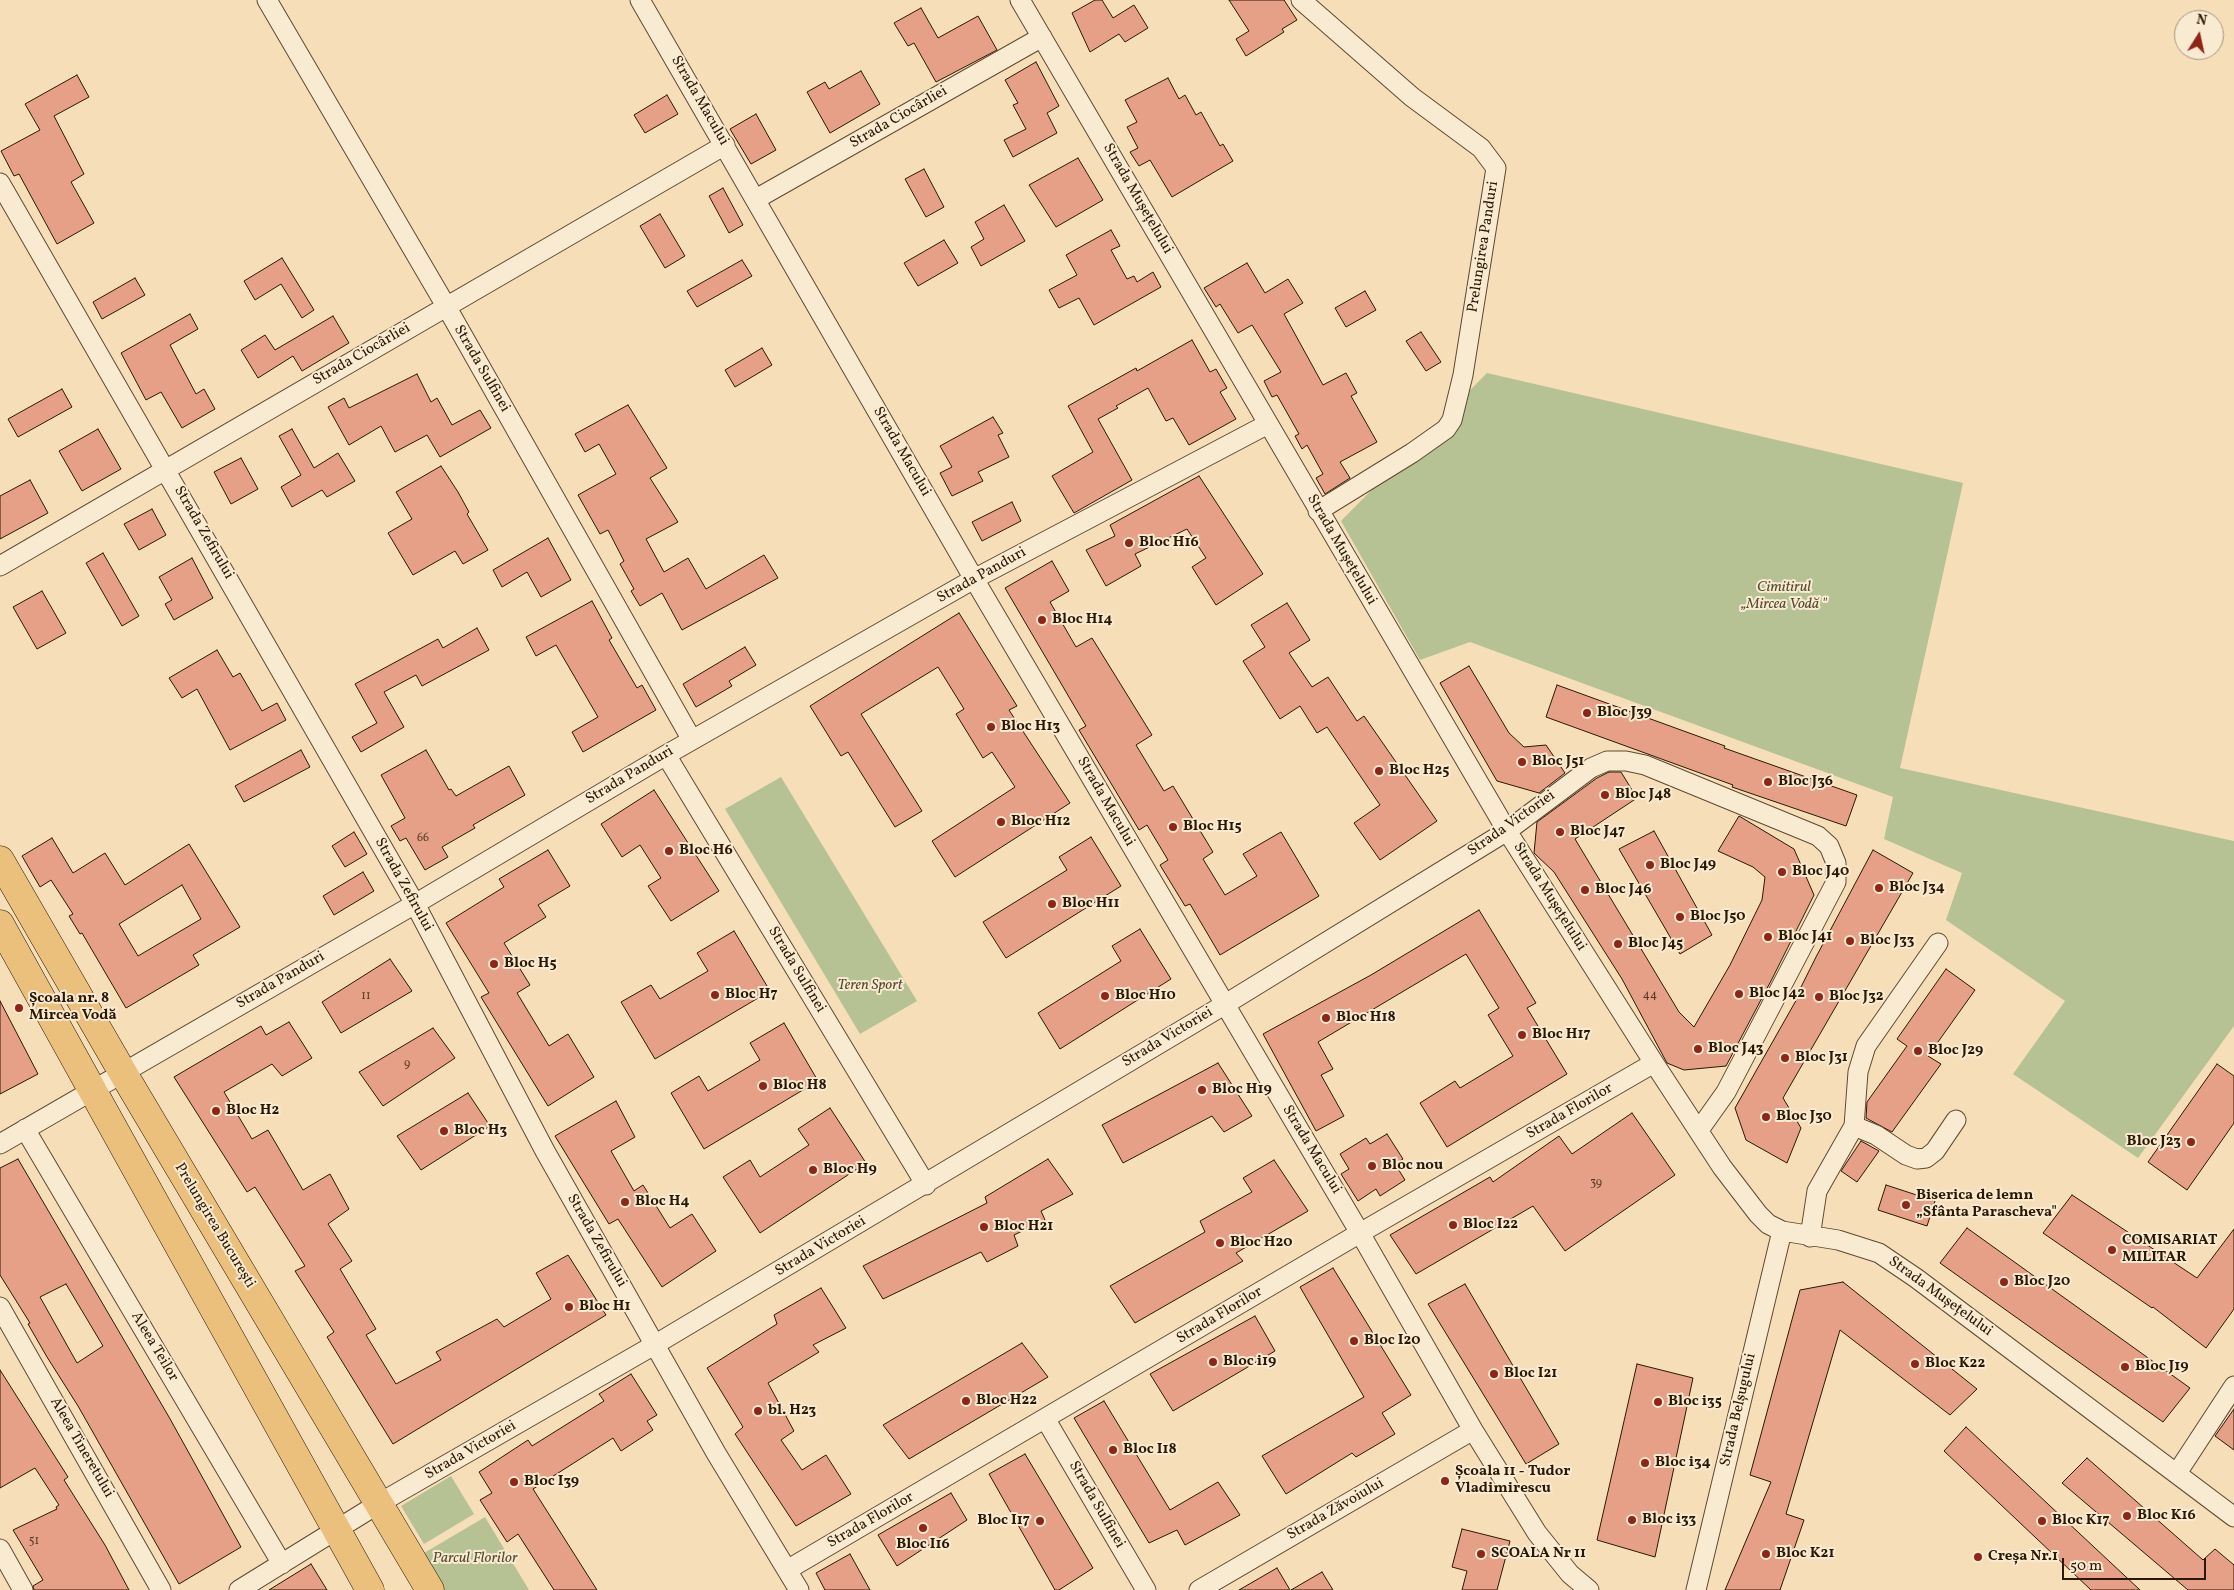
<!DOCTYPE html>
<html>
<head>
<meta charset="utf-8">
<style>
	body { margin:0 }
	#map { position:relative; width:2234px; height:1590px; overflow:hidden; background:#f6deb9; font-family:Vollkorn,serif }
	canvas { display:block }
	.north { position:absolute; left:2174px; top:10px; width:50px; height:50px; box-sizing:border-box; background:#f9ead2; border:1px solid #a7967f; border-radius:50%; rotate:10deg; font-size:14px; font-weight:700; line-height:20px; text-align:center; color:#2b1802 }
	.north::after { content:''; display:block; margin:auto; width:18px; height:22px; background:#8f2418; clip-path:polygon(50% 0,100% 100%,50% 72%,0 100%) }
	.scale { position:absolute; left:2062px; top:1558px; width:144px; height:22px; box-sizing:border-box; border:2px solid #2b1802; border-top:0; padding-left:6px; font-size:15px; line-height:18px; white-space:nowrap; color:#2b1802; -webkit-text-stroke:4px #f9ead2; paint-order:stroke }
</style>
</head>
<body>
<div id="map">
<canvas width="2234" height="1590"></canvas>
<div class="north">N</div>
<div class="scale">50 m</div>
</div>
<script>
const g = document.querySelector('canvas').getContext('2d');
g.lineJoin = 'round';
function paint(path, color) {
  g.fillStyle = color;
  g.fill(path, 'evenodd');
}
function shape(rows) {
  const path = new Path2D();
  for (const r of rows) {
    path.moveTo(r[0], r[1]);
    for (let i = 2; i < r.length; i += 2) path.lineTo(r[i], r[i + 1]);
  }
  return path;
}
function stroke(path, color, width, dash) {
  g.strokeStyle = color;
  g.lineWidth = width;
  g.lineCap = dash ? 'butt' : 'round';
  g.setLineDash(dash || []);
  g.stroke(path);
}
function write(font, color, halo, rows, align = 'center') {
  g.font = font + ' Vollkorn,serif';
  g.lineWidth = 4;
  g.setLineDash([]);
  g.textBaseline = 'middle';
  g.strokeStyle = halo;
  g.fillStyle = color;
  for (const [text, x, y, turn = 0] of rows) {
    g.save();
    g.translate(x, y);
    g.rotate((+turn || 0) * Math.PI / 180);
    g.textAlign = isNaN(turn) ? turn : align;
    if (halo) g.strokeText(text, 0, 0);
    g.fillText(text, 0, 0);
    g.restore();
  }
}
paint(shape([
	[1487,373,1963,483,1900,768,2234,841,2234,1026,2138,1158,2013,1074,2065,1001,1946,920,1962,873,1884,839,1893,797,1470,642,1420,660,1341,521],
	[781,777,917,1001,860,1034,725,809],
	[451,1476,474,1514,424,1544,401,1506],
	[485,1517,529,1590,439,1590,419,1556]
]), '#b6c294');
const building = shape([
	[1095,0,1102,0,1113,18,1134,5,1148,28,1125,42,1119,34,1090,52,1072,13,1095,0],
	[1229,0,1284,0,1297,20,1282,29,1284,32,1246,56,1236,39,1249,31,1229,0],
	[921,8,938,38,978,16,997,50,936,82,914,43,908,46,894,23,921,8],
	[1036,62,1059,106,1047,113,1057,133,1013,157,1004,140,1026,129,1013,105,1018,103,1005,80,1036,62],
	[861,71,880,104,830,133,807,92,825,82,829,89,861,71],
	[77,75,89,97,54,116,84,174,71,182,94,223,57,244,19,174,14,176,1,151,40,130,25,104,77,75],
	[1168,78,1179,99,1185,95,1196,115,1201,112,1220,146,1223,144,1233,161,1172,197,1150,160,1139,166,1130,152,1138,148,1127,127,1137,122,1125,100,1168,78],
	[667,95,678,114,645,133,634,115,667,95],
	[756,114,776,150,751,164,730,129,756,114],
	[1078,158,1103,200,1056,227,1029,185,1078,158],
	[924,169,944,207,926,217,905,179,924,169],
	[723,188,743,225,729,233,709,196,723,188],
	[1004,205,1025,241,981,266,971,247,984,239,975,222,1004,205],
	[660,214,685,256,665,268,640,226,660,214],
	[1111,230,1120,246,1111,250,1127,279,1134,276,1137,282,1153,272,1161,287,1094,325,1079,298,1059,308,1049,290,1077,275,1066,255,1111,230],
	[944,240,958,263,918,286,904,263,944,240],
	[282,258,314,310,302,318,281,284,255,300,244,281,282,258],
	[742,260,752,276,697,307,687,291,742,260],
	[1247,263,1265,293,1288,279,1303,303,1284,314,1323,385,1346,373,1357,393,1351,396,1377,442,1340,462,1350,478,1325,494,1316,478,1323,474,1307,445,1302,449,1295,436,1299,434,1277,395,1272,397,1264,381,1281,372,1252,325,1238,333,1220,304,1216,307,1204,288,1247,263],
	[135,278,145,295,102,319,93,302,135,278],
	[1365,291,1376,310,1346,327,1335,308,1365,291],
	[190,314,198,329,170,345,196,394,204,389,215,409,182,428,161,392,146,400,121,353,190,314],
	[333,316,349,343,302,371,293,356,258,378,241,350,265,335,275,350,333,316],
	[1421,332,1441,362,1426,371,1406,341,1421,332],
	[1192,340,1210,372,1216,369,1227,388,1220,392,1236,419,1189,445,1173,418,1166,421,1148,388,1116,406,1118,408,1098,419,1132,480,1074,513,1052,476,1093,452,1068,406,1136,368,1137,371,1192,340],
	[762,348,772,365,735,387,725,370,762,348],
	[417,374,431,402,437,398,452,425,480,410,491,428,440,457,427,435,395,452,381,426,349,445,328,407,344,398,349,408,417,374],
	[62,389,72,407,18,437,8,419,62,389],
	[628,405,667,468,650,478,678,522,646,539,664,572,688,558,706,589,764,555,778,578,682,630,662,593,640,606,631,591,634,589,620,564,624,561,608,530,600,534,578,495,616,474,599,444,585,452,575,434,628,405],
	[993,417,1003,433,998,435,1009,457,978,472,983,481,952,496,940,473,952,467,940,446,993,417],
	[98,429,121,469,82,491,59,451,98,429],
	[292,429,314,468,338,453,355,481,327,497,322,490,292,507,281,487,301,475,279,436,292,429],
	[241,458,258,489,231,504,214,472,241,458],
	[441,466,458,492,469,512,467,514,488,550,463,564,455,551,413,575,388,533,412,519,396,492,441,466],
	[1199,476,1263,574,1216,605,1192,567,1206,558,1187,529,1135,554,1141,566,1106,586,1086,550,1115,536,1110,525,1199,476],
	[30,480,48,513,0,539,0,496,30,480],
	[1012,502,1021,521,982,541,972,522,1012,502],
	[152,509,166,535,139,550,124,524,152,509],
	[548,538,571,580,541,597,527,572,502,587,493,570,548,538],
	[103,553,139,616,122,626,86,563,103,553],
	[192,558,213,598,174,620,165,604,172,600,159,577,192,558],
	[1052,561,1069,591,1050,602,1076,647,1092,638,1152,735,1136,745,1164,791,1173,786,1213,852,1203,859,1225,895,1257,876,1243,854,1281,832,1319,896,1220,955,1190,904,1185,906,1160,865,1168,860,1147,825,1139,830,1079,730,1086,726,1005,588,1052,561],
	[42,591,66,633,37,649,13,607,42,591],
	[592,601,612,638,609,640,637,688,642,685,656,710,583,752,572,732,598,717,556,645,536,656,526,637,592,601],
	[1287,603,1310,640,1289,653,1312,687,1328,677,1357,721,1364,716,1437,821,1380,860,1354,823,1380,805,1327,727,1317,733,1300,706,1280,719,1243,661,1265,647,1251,625,1287,603],
	[959,613,1017,706,1009,710,1070,803,955,877,932,841,1015,787,992,752,983,758,956,714,964,709,938,667,861,714,922,811,895,827,848,752,841,756,810,706,959,613],
	[477,628,489,650,422,686,416,675,384,692,404,727,361,752,352,737,377,723,355,684,438,639,443,648,477,628],
	[745,647,756,665,729,681,732,686,696,707,683,684,745,647],
	[217,650,233,677,240,673,262,711,277,703,286,720,230,750,197,689,182,698,169,678,217,650],
	[1469,666,1509,733,1524,747,1546,745,1565,773,1539,793,1497,781,1440,683,1469,666],
	[1557,685,1725,746,1724,748,1857,795,1846,826,1732,787,1733,785,1546,717,1557,685],
	[301,750,310,767,244,802,235,786,301,750],
	[426,750,449,790,451,789,456,796,509,766,525,795,473,825,475,828,442,847,448,857,425,870,406,838,400,841,391,826,405,818,381,775,426,750],
	[1609,772,1621,772,1637,798,1575,839,1679,1012,1694,1027,1730,965,1762,900,1765,877,1753,867,1718,851,1739,816,1794,849,1814,895,1772,979,1726,1066,1684,1070,1667,1063,1622,979,1554,872,1534,853,1537,822,1597,778,1609,772],
	[654,790,719,891,671,921,648,886,661,878,640,845,622,857,601,824,654,790],
	[1654,831,1712,935,1680,954,1619,849,1654,831],
	[354,832,367,854,345,867,332,846,354,832],
	[1091,837,1121,886,1006,958,983,922,1067,870,1059,857,1091,837],
	[52,838,73,873,105,853,125,885,189,844,240,927,193,955,199,965,126,1008,82,933,80,934,69,916,73,914,51,880,40,887,22,856,52,838],
	[182,885,201,919,138,956,119,924,182,885],
	[548,850,570,886,538,905,546,917,504,943,530,985,517,993,549,1046,568,1034,594,1077,548,1106,481,997,489,993,446,923,504,887,499,879,548,850],
	[1873,850,1913,873,1783,1098,1801,1128,1787,1163,1746,1140,1735,1108,1802,990,1800,989,1816,957,1873,850],
	[363,872,374,891,334,915,323,896,363,872],
	[1479,910,1536,1003,1527,1008,1567,1074,1447,1147,1420,1103,1455,1081,1460,1088,1513,1056,1488,1015,1499,1008,1466,954,1318,1042,1333,1069,1321,1075,1344,1116,1316,1131,1263,1034,1371,975,1479,910],
	[1140,929,1171,979,1060,1049,1038,1013,1121,961,1112,946,1140,929],
	[734,931,770,991,655,1059,621,1002,651,985,660,999,708,971,697,953,734,931],
	[390,959,412,991,341,1033,322,1002,390,959],
	[1946,969,1975,990,1928,1056,1941,1064,1892,1132,1866,1118,1867,1102,1907,1046,1897,1039,1946,969],
	[0,1001,38,1074,0,1094,0,1001],
	[289,1022,312,1058,282,1076,272,1064,224,1092,252,1139,268,1130,303,1190,330,1174,349,1209,328,1224,352,1261,340,1269,376,1329,366,1335,396,1384,441,1360,436,1352,497,1319,504,1327,551,1299,536,1273,568,1255,606,1315,393,1444,327,1337,334,1332,295,1271,305,1266,255,1187,247,1192,174,1077,261,1026,266,1035,289,1022],
	[784,1023,818,1081,704,1149,671,1093,699,1076,708,1091,760,1060,750,1043,784,1023],
	[433,1028,455,1058,383,1106,359,1072,433,1028],
	[1218,1063,1252,1116,1224,1132,1212,1116,1123,1163,1102,1125,1218,1063],
	[2217,1064,2234,1076,2234,1123,2187,1190,2148,1162,2217,1064],
	[468,1093,490,1126,421,1170,397,1136,468,1093],
	[616,1101,635,1137,611,1151,634,1191,643,1185,670,1228,692,1214,716,1251,662,1287,618,1219,609,1224,555,1136,616,1101],
	[830,1108,866,1163,760,1233,723,1177,750,1160,760,1177,809,1145,798,1129,830,1108],
	[1632,1113,1675,1175,1565,1251,1533,1206,1416,1274,1390,1235,1490,1177,1493,1182,1559,1136,1572,1154,1632,1113],
	[1387,1134,1403,1159,1395,1164,1405,1180,1380,1196,1376,1189,1358,1201,1341,1174,1349,1169,1340,1154,1366,1138,1370,1144,1387,1134],
	[1861,1141,1879,1151,1857,1182,1841,1171,1861,1141],
	[18,1159,169,1417,241,1547,179,1584,78,1406,47,1357,28,1324,30,1323,0,1275,0,1168,18,1159],
	[66,1284,103,1346,77,1363,40,1297,66,1284],
	[1048,1159,1073,1194,1041,1211,1045,1220,1014,1235,1018,1246,987,1262,981,1252,883,1299,863,1266,987,1203,985,1197,1048,1159],
	[1274,1160,1308,1211,1236,1253,1243,1261,1135,1323,1110,1286,1205,1232,1200,1221,1252,1192,1243,1178,1274,1160],
	[1886,1185,1935,1201,1927,1226,1878,1210,1886,1185],
	[2072,1195,2197,1278,2234,1229,2234,1309,2206,1348,2153,1307,2152,1308,2043,1233,2072,1195],
	[1967,1228,2190,1388,2163,1422,1940,1263,1967,1228],
	[1333,1268,1411,1395,1382,1413,1395,1434,1356,1457,1352,1453,1286,1494,1262,1456,1364,1397,1300,1287,1333,1268],
	[1843,1282,1977,1389,1950,1415,1840,1330,1786,1514,1804,1520,1780,1590,1725,1590,1771,1482,1750,1475,1800,1290,1843,1282],
	[1465,1284,1559,1444,1526,1464,1428,1304,1465,1284],
	[821,1288,846,1328,813,1345,819,1352,768,1383,794,1431,781,1440,802,1470,826,1455,851,1494,796,1526,735,1434,743,1427,707,1368,777,1324,774,1315,821,1288],
	[1255,1316,1275,1351,1173,1411,1150,1374,1255,1316],
	[1022,1343,1048,1377,909,1459,883,1425,1022,1343],
	[1637,1364,1693,1378,1655,1557,1597,1540,1637,1364],
	[0,1370,68,1477,64,1480,105,1545,129,1590,34,1590,33,1586,43,1580,13,1530,57,1509,56,1507,59,1505,35,1468,0,1488,0,1370],
	[631,1374,657,1415,647,1421,653,1430,621,1451,613,1438,533,1489,597,1590,554,1590,518,1534,507,1542,480,1500,492,1493,479,1472,528,1440,532,1446,604,1401,599,1394,631,1374],
	[1104,1401,1170,1510,1218,1482,1240,1515,1185,1545,1177,1530,1149,1543,1074,1418,1104,1401],
	[2234,1409,2234,1450,2215,1436,2234,1409],
	[1966,1427,2049,1505,2140,1590,2091,1590,1944,1451,1966,1427],
	[1025,1454,1093,1568,1059,1590,1055,1590,989,1474,1025,1454],
	[2087,1458,2203,1560,2215,1549,2234,1565,2234,1590,2188,1590,2062,1483,2087,1458],
	[951,1493,967,1520,897,1566,878,1535,951,1493],
	[1462,1529,1510,1541,1497,1590,1462,1590,1467,1571,1452,1567,1462,1529],
	[850,1554,870,1590,825,1590,816,1573,850,1554],
	[311,1564,327,1590,269,1590,311,1564],
	[1277,1568,1290,1590,1239,1590,1277,1568],
	[1322,1572,1333,1590,1291,1590,1322,1572]
]);
paint(building, '#e6a088');
stroke(building, '#2b1802', 1);
const street = shape([
	[267,0,446,306,692,740],
	[640,0,974,579,1360,1233,1473,1430,1537,1533,1570,1574,1589,1590],
	[1020,0,1507,831,1654,1063,1722,1167,1758,1214,1768,1224,1782,1231,1838,1240,1879,1253,1916,1278,2234,1517],
	[1301,0,1412,97,1481,148,1496,168,1463,375,1452,420,1446,429,1412,453,1318,511],
	[0,183,415,904,545,1151,716,1453,799,1590],
	[756,199,1042,37],
	[0,566,725,145],
	[666,755,926,1185],
	[1854,1126,1876,1135,1906,1155,1917,1159,1926,1158,1935,1151,1956,1120],
	[25,1129,282,1564],
	[0,1144,415,904,666,755,974,579,1268,424],
	[1810,1237,1817,1191,1854,1126,1858,1072,1866,1046,1938,943],
	[0,1307,161,1590],
	[1046,1420,1146,1590],
	[2177,1473,2234,1386],
	[0,1549,23,1590],
	[787,1570,1360,1233,1654,1063],
	[239,1590,378,1504,656,1344,1224,1005,1507,831,1591,768,1607,761,1626,761,1645,765,1818,836,1829,846,1836,863,1836,882,1726,1092,1699,1130],
	[1199,1590,1473,1430],
	[1696,1590,1782,1231]
]);
const primary = shape([
	[0,860,123,1073,430,1590],
	[0,924,370,1590]
]);
stroke(street, '#5e4a30', 21);
stroke(primary, '#2b1802', 29);
stroke(street, '#f9ead2', 19);
stroke(primary, '#ebbf7c', 28);
for (const [x, y, r, color] of [
	[1129,543,5,"#8f2418"],
	[1042,620,5,"#8f2418"],
	[1587,713,5,"#8f2418"],
	[991,727,5,"#8f2418"],
	[1522,762,5,"#8f2418"],
	[1379,771,5,"#8f2418"],
	[1768,782,5,"#8f2418"],
	[1605,795,5,"#8f2418"],
	[1001,822,5,"#8f2418"],
	[1173,827,5,"#8f2418"],
	[1560,832,5,"#8f2418"],
	[669,851,5,"#8f2418"],
	[1650,865,5,"#8f2418"],
	[1782,872,5,"#8f2418"],
	[1879,888,5,"#8f2418"],
	[1585,890,5,"#8f2418"],
	[1052,904,5,"#8f2418"],
	[1680,917,5,"#8f2418"],
	[1768,937,5,"#8f2418"],
	[1850,941,5,"#8f2418"],
	[1618,944,5,"#8f2418"],
	[494,964,5,"#8f2418"],
	[1739,994,5,"#8f2418"],
	[715,995,5,"#8f2418"],
	[1105,996,5,"#8f2418"],
	[1819,997,5,"#8f2418"],
	[19,1008,5,"#8f2418"],
	[1326,1018,5,"#8f2418"],
	[1522,1035,5,"#8f2418"],
	[1698,1049,5,"#8f2418"],
	[1918,1051,5,"#8f2418"],
	[1785,1058,5,"#8f2418"],
	[763,1086,5,"#8f2418"],
	[1202,1090,5,"#8f2418"],
	[216,1111,5,"#8f2418"],
	[1766,1117,5,"#8f2418"],
	[444,1131,5,"#8f2418"],
	[2191,1142,5,"#8f2418"],
	[1372,1166,5,"#8f2418"],
	[813,1170,5,"#8f2418"],
	[625,1202,5,"#8f2418"],
	[1906,1205,5,"#8f2418"],
	[1453,1225,5,"#8f2418"],
	[984,1227,5,"#8f2418"],
	[1220,1243,5,"#8f2418"],
	[2112,1250,5,"#8f2418"],
	[2004,1282,5,"#8f2418"],
	[569,1307,5,"#8f2418"],
	[1354,1341,5,"#8f2418"],
	[1213,1362,5,"#8f2418"],
	[1915,1364,5,"#8f2418"],
	[2125,1367,5,"#8f2418"],
	[1494,1374,5,"#8f2418"],
	[966,1401,5,"#8f2418"],
	[1658,1402,5,"#8f2418"],
	[758,1411,5,"#8f2418"],
	[1113,1450,5,"#8f2418"],
	[1645,1463,5,"#8f2418"],
	[1445,1481,5,"#8f2418"],
	[514,1482,5,"#8f2418"],
	[2127,1516,5,"#8f2418"],
	[1632,1520,5,"#8f2418"],
	[1040,1521,5,"#8f2418"],
	[2042,1521,5,"#8f2418"],
	[923,1528,5,"#8f2418"],
	[1481,1554,5,"#8f2418"],
	[1766,1554,5,"#8f2418"],
	[1978,1557,5,"#8f2418"]
]) {
  const dot = new Path2D();
  dot.arc(x, y, r, 0, 2 * Math.PI);
  g.fillStyle = color;
  g.fill(dot);
  stroke(dot, '#f9ead2', 2);
}
write('12px', '#5a3a24', null, [
	["66",423,839],
	["44",1650,996],
	["11",366,997],
	["9",407,1065],
	["39",1596,1184],
	["51",34,1542]
]);
write('15px', '#2b1802', '#f9ead2', [
	["Strada Macului",699,101,60],
	["Strada Ciocârliei",899,118,-30],
	["Strada Mușețelului",1137,199,60],
	["Prelungirea Panduri",1484,247,-81],
	["Strada Ciocârliei",362,355,-30],
	["Strada Sulfinei",481,369,60],
	["Strada Macului",901,452,60],
	["Strada Zefirului",203,533,60],
	["Strada Mușețelului",1341,550,60],
	["Strada Panduri",982,576,-29],
	["Strada Panduri",630,776,-31],
	["Strada Macului",1105,802,60],
	["Strada Victoriei",1512,824,-35],
	["Strada Zefirului",403,885,61],
	["Strada Mușețelului",1549,897,58],
	["Strada Sulfinei",796,970,59],
	["Strada Panduri",281,981,-30],
	["Strada Victoriei",1168,1038,-31],
	["Strada Florilor",1570,1112,-30],
	["Strada Macului",1311,1150,59],
	["Prelungirea București",214,1226,59],
	["Strada Zefirului",596,1241,60],
	["Strada Victoriei",821,1247,-31],
	["Strada Mușețelului",1940,1297,36],
	["Strada Florilor",1220,1316,-31],
	["Aleea Teilor",154,1347,59],
	["Strada Belșugului",1739,1410,-77],
	["Aleea Tineretului",81,1448,60],
	["Strada Victoriei",471,1451,-30],
	["Strada Sulfinei",1096,1505,60],
	["Strada Zăvoiului",1336,1510,-30],
	["Strada Florilor",871,1521,-30]
]);
write('bold 15px', '#2b1802', '#f9ead2', [
	["Bloc H16",1139,543],
	["Bloc H14",1052,620],
	["Bloc J39",1597,713],
	["Bloc H13",1001,727],
	["Bloc J51",1532,762],
	["Bloc H25",1389,771],
	["Bloc J36",1778,782],
	["Bloc J48",1615,795],
	["Bloc H12",1011,822],
	["Bloc H15",1183,827],
	["Bloc J47",1570,832],
	["Bloc H6",679,851],
	["Bloc J49",1660,865],
	["Bloc J40",1792,872],
	["Bloc J34",1889,888],
	["Bloc J46",1595,890],
	["Bloc H11",1062,904],
	["Bloc J50",1690,917],
	["Bloc J41",1778,937],
	["Bloc J33",1860,941],
	["Bloc J45",1628,944],
	["Bloc H5",504,964],
	["Bloc J42",1749,994],
	["Bloc H7",725,995],
	["Bloc H10",1115,996],
	["Bloc J32",1829,997],
	["Școala nr. 8",29,999],
	["Mircea Vodă",29,1016],
	["Bloc H18",1336,1018],
	["Bloc H17",1532,1035],
	["Bloc J43",1708,1049],
	["Bloc J29",1928,1051],
	["Bloc J31",1795,1058],
	["Bloc H8",773,1086],
	["Bloc H19",1212,1090],
	["Bloc H2",226,1111],
	["Bloc J30",1776,1117],
	["Bloc H3",454,1131],
	["Bloc J23",2181,1142,"right"],
	["Bloc nou",1382,1166],
	["Bloc H9",823,1170],
	["Biserica de lemn",1916,1196],
	["„Sfânta Parascheva\"",1916,1213],
	["Bloc H4",635,1202],
	["Bloc I22",1463,1225],
	["Bloc H21",994,1227],
	["COMISARIAT",2122,1241],
	["MILITAR",2122,1258],
	["Bloc H20",1230,1243],
	["Bloc J20",2014,1282],
	["Bloc H1",579,1307],
	["Bloc I20",1364,1341],
	["Bloc i19",1223,1362],
	["Bloc K22",1925,1364],
	["Bloc J19",2135,1367],
	["Bloc I21",1504,1374],
	["Bloc H22",976,1401],
	["Bloc i35",1668,1402],
	["bl. H23",768,1411],
	["Bloc I18",1123,1450],
	["Bloc i34",1655,1463],
	["Școala 11 - Tudor",1455,1472],
	["Vladimirescu",1455,1489],
	["Bloc I39",524,1482],
	["Bloc K16",2137,1516],
	["Bloc i33",1642,1520],
	["Bloc I17",1030,1521,"right"],
	["Bloc K17",2052,1521],
	["Bloc I16",923,1545,"center"],
	["SCOALA Nr 11",1491,1554],
	["Bloc K21",1776,1554],
	["Creșa Nr.1",1988,1557]
], 'left');
write('italic 15px', '#554b2e', '#f9ead2', [
	["Cimitirul",1784,588],
	["„Mircea Vodă \"",1784,605],
	["Teren Sport",870,986],
	["Parcul Florilor",475,1559]
]);
</script>
</body>
</html>
